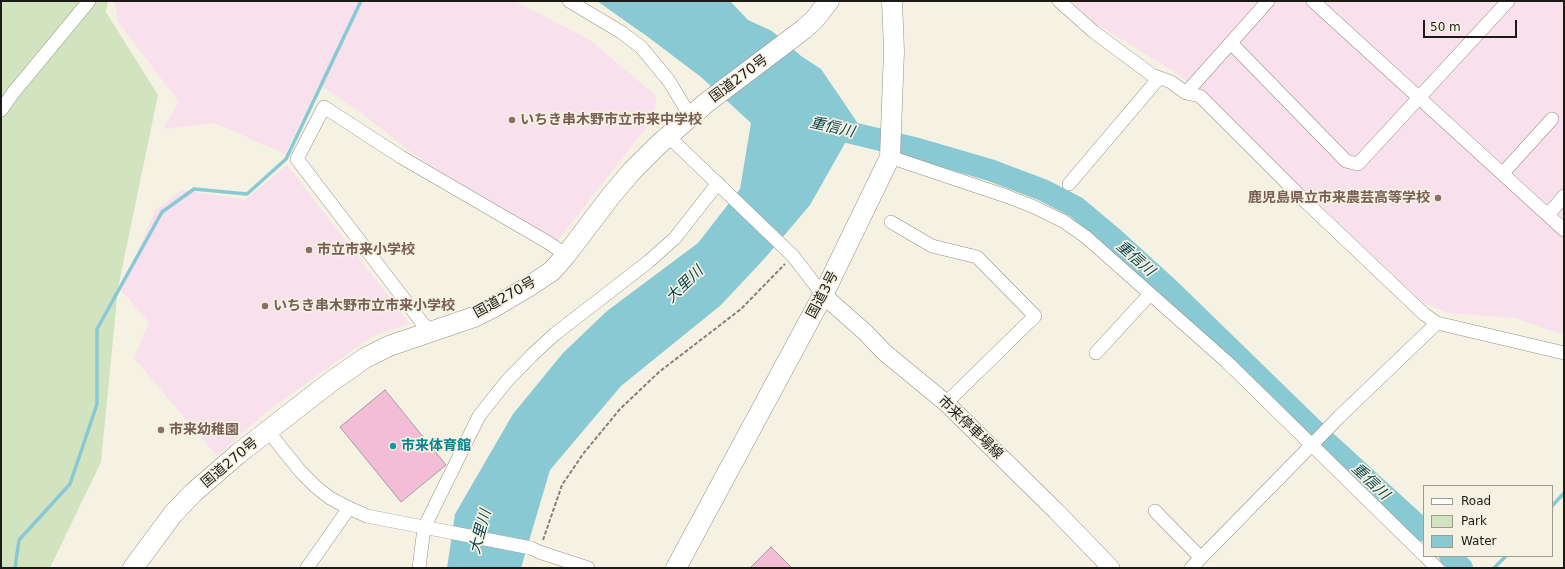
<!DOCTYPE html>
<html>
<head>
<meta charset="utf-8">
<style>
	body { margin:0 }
	#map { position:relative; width:1565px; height:569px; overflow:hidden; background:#f5f2e3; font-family:"DejaVu Sans",sans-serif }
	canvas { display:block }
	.frame { position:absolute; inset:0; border:2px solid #1c1b16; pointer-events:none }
	.legend { position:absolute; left:1423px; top:485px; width:130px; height:72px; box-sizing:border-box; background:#f5f2e3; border:1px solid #9e9c91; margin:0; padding:5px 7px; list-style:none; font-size:12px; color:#1c1b16 }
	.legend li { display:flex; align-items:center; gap:8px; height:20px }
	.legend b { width:20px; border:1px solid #9e9c91 }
	.scale { position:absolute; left:1423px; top:20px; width:94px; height:18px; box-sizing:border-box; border:2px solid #1c1b16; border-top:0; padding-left:5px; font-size:12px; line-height:14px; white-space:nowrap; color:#1c1b16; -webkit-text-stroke:3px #f5f2e3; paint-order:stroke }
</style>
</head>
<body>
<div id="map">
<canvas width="1565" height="569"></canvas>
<div class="frame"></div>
<ul class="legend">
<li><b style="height:5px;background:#fff"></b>Road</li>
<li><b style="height:11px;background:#d2e3c0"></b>Park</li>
<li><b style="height:11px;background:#88c9d4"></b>Water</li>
</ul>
<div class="scale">50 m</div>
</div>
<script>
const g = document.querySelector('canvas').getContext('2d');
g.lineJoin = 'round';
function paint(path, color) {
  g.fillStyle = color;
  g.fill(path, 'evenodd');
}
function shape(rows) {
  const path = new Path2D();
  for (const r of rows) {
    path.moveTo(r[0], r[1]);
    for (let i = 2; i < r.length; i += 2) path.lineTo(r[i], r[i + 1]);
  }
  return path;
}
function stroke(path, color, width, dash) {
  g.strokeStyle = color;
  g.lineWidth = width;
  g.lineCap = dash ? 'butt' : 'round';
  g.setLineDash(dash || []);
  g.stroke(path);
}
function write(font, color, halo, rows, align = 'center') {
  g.font = font + ' "DejaVu Sans","Noto Sans JP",sans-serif';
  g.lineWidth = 3.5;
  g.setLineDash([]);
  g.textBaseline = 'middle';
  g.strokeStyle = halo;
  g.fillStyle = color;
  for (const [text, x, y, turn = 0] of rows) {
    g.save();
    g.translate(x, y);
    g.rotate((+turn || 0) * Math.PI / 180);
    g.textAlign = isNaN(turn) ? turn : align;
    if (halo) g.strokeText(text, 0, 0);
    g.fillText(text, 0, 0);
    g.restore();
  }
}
paint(shape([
	[114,1,514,1,590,40,656,96,654,118,557,241,425,163,364,115,319,84,285,154,215,123,163,129,179,102,119,23],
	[1071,1,1564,1,1564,335,1515,318,1448,313,1421,301,1204,95,1173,71,1096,24],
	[287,165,410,324,374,335,266,412,217,456,134,358,149,322,121,290,155,211,182,190,245,200]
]), '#f8e0ec');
paint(shape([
	[1,1,108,1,106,12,158,95,118,288,101,462,50,568,1,568]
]), '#d2e3c0');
paint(shape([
	[597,1,730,1,748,20,772,31,801,56,821,69,857,122,810,205,765,258,721,305,621,386,550,470,521,568,447,568,455,514,513,414,563,353,607,311,698,243,740,189,751,123,701,77,648,37]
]), '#88c9d4');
stroke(shape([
	[1552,506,1564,493],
	[15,568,19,540,70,484,97,404,97,329,162,212,194,189,247,194,286,159,361,1],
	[1494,568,1506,556]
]), '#88c9d4', 3.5);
stroke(shape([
	[823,126,918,149,990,170,1043,190,1076,207,1113,238,1168,288,1320,436,1424,531],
	[1450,556,1462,568]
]), '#88c9d4', 22);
const building = shape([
	[385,390,446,465,401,502,340,427,385,390],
	[771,547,792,568,750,568,771,547]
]);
paint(building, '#f2bdd5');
stroke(building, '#a7999f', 1);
const minor = shape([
	[569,1,621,32,641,47,669,81,690,116],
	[1059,1,1094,32,1152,75,1171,82,1186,93,1200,96,1308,204,1424,314,1437,323,1564,353],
	[1313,1,1564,230],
	[1231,43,1346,161,1358,164,1508,1],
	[1186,93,1268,1],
	[1,110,13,93,89,1],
	[668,136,793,256,823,295],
	[890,157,1006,196,1032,206,1063,221,1086,237,1227,362,1424,555],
	[1503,173,1552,119],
	[1069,184,1159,78],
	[1548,215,1564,196],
	[891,222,932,246,977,257,1035,316,946,403],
	[430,333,297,159,324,107,401,157,549,243,566,255],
	[1096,353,1150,294],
	[268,431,300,471,316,487,330,498,349,508,367,516,531,548,539,552,588,568],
	[1155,511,1201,558],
	[1425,556,1437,568],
	[307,568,349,508],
	[419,568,424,528,479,416,506,382,532,355,555,334,648,262,675,238,718,183],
	[1191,568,1339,417,1437,323]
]);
const major = shape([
	[823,295,866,333,884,352,946,403,1056,511,1111,568]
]);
const highway = shape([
	[133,568,173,514,193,493,238,454,328,384,365,358,389,346,474,317,494,307,528,287,552,271,566,255,610,197,632,171,658,145,706,103,804,29,814,20,829,1],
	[676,568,823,295,890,157,894,51,892,1]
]);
stroke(minor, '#949184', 14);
stroke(major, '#949184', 18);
stroke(highway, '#949184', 21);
stroke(shape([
	[543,540,562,485,583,454,620,409,659,372,741,309,785,264]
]), '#838278', 2, [4, 2]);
stroke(minor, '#fff', 13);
stroke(major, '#fff', 17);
stroke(highway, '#fff', 20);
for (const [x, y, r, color] of [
	[512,120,4,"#8d6e63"],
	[1438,198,4,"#8d6e63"],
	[309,250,4,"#8d6e63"],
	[265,306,4,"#8d6e63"],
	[161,430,4,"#8d6e63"],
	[393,446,4,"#0f9aa8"]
]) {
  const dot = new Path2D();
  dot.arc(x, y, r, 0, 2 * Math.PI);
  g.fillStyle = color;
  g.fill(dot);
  stroke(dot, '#f5f2e3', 1.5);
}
write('14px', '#1c1b16', '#f5f2e3', [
	["国道270号",739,79,-37],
	["国道3号",823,295,-62],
	["国道270号",505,298,-29],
	["市来停車場線",970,428,44],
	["国道270号",230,463,-40]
]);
write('bold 14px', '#785e54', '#f5f2e3', [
	["いちき串木野市立市来中学校",520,120],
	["鹿児島県立市来農芸高等学校",1430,198,"right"],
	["市立市来小学校",317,250],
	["いちき串木野市立市来小学校",273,306],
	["市来幼稚園",169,430]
], 'left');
write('bold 14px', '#0d838f', '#f5f2e3', [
	["市来体育館",401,446]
], 'left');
write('italic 15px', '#003f47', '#f5f2e3', [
	["重信川",832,128,13],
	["重信川",1135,259,41],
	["大里川",685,285,-44],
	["重信川",1370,482,43],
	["大里川",481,532,-75]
]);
</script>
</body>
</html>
